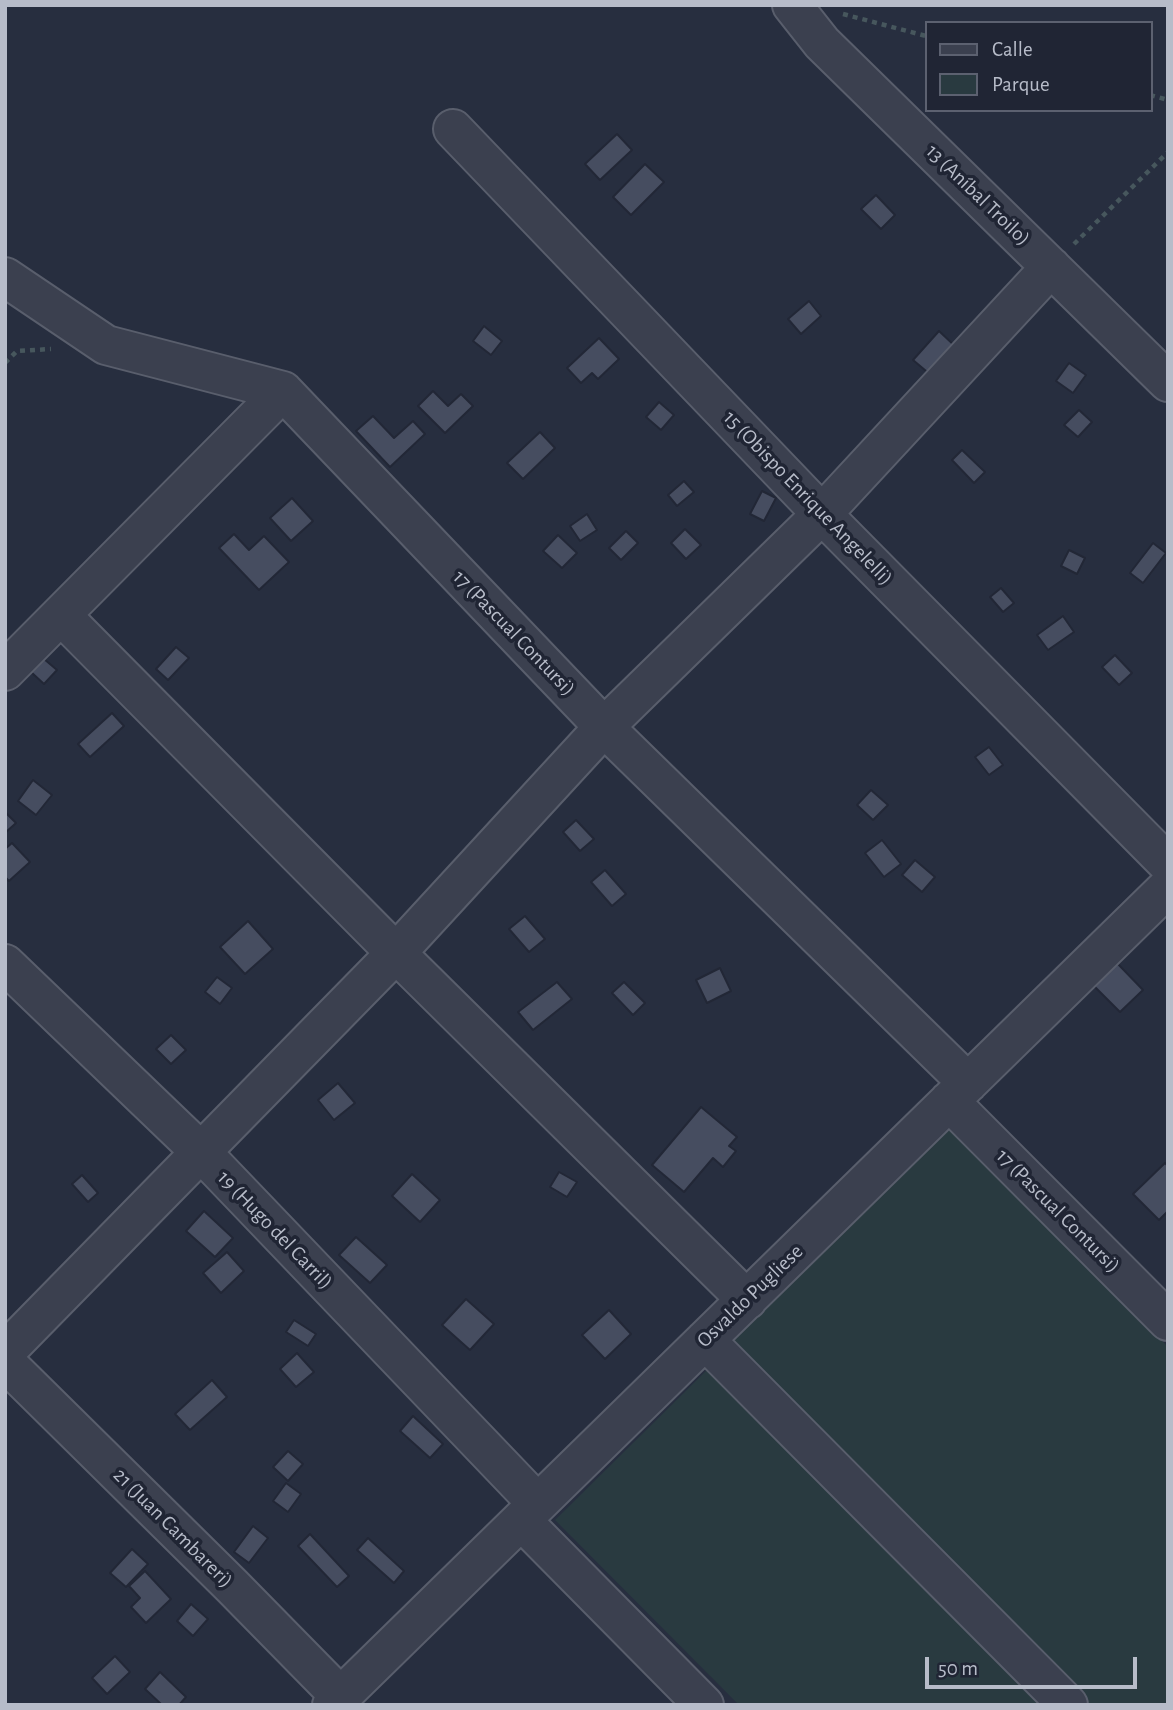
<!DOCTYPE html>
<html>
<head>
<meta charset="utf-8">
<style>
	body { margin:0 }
	#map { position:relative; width:1173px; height:1710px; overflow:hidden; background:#272e3f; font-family:"Alegreya Sans",sans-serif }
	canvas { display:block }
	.frame { position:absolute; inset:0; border:7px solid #b7bcc9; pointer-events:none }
	.legend { position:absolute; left:925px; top:21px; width:228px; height:91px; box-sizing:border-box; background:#202534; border:2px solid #5c6170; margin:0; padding:9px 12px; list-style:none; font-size:21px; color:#b7bcc9 }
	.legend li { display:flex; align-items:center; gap:14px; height:35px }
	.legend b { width:35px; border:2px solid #5c6170 }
	.scale { position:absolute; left:925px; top:1657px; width:212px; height:32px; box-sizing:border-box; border:4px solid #b7bcc9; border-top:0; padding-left:9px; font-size:21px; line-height:24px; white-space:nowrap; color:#b7bcc9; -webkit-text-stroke:5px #202534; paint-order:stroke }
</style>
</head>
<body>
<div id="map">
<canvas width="1173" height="1710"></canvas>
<div class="frame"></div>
<ul class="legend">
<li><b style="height:9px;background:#3b404f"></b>Calle</li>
<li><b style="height:19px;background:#293a40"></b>Parque</li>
</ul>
<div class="scale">50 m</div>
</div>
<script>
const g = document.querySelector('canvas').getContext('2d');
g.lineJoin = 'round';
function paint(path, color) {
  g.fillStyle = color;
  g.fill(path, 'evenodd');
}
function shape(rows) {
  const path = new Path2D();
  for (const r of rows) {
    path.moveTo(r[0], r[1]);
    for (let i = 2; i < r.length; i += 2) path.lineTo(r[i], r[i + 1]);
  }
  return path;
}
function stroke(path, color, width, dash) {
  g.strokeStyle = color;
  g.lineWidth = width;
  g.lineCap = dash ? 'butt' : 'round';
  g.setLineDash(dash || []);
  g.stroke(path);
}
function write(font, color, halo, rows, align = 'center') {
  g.font = font + ' "Alegreya Sans",sans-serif';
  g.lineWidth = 7;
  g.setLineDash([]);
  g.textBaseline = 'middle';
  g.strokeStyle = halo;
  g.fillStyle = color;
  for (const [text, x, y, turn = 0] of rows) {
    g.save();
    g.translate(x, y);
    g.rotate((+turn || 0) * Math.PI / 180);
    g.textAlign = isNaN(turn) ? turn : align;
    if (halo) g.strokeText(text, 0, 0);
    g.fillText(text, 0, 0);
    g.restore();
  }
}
paint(shape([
	[949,1124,1168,1347,1168,1705,1089,1705,729,1338],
	[710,1367,1047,1705,739,1705,555,1520]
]), '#293a40');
const building = shape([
	[617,134,632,150,600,180,585,164,617,134],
	[645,164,664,182,631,215,613,197,645,164],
	[876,195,895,215,881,229,861,209,876,195],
	[809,301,821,316,801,334,788,319,809,301],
	[484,326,502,341,491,355,473,341,484,326],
	[939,331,957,348,932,376,913,360,939,331],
	[599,338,619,359,598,379,592,373,581,383,567,368,599,338],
	[1069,363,1086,375,1073,393,1056,381,1069,363],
	[433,391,448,406,461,394,473,406,445,433,418,406,433,391],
	[659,402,674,415,661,430,646,417,659,402],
	[1079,410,1092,422,1078,437,1064,425,1079,410],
	[373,416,394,438,413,421,425,434,390,467,356,431,373,416],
	[540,432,555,448,523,479,507,463,540,432],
	[962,450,985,472,974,483,952,460,962,450],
	[684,481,694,492,677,506,668,495,684,481],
	[762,491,776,498,764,521,750,514,762,491],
	[292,498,313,521,291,541,270,518,292,498],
	[587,514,597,530,580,541,570,526,587,514],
	[685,529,701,545,686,559,671,543,685,529],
	[626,531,638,543,621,560,609,548,626,531],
	[234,534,249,550,264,536,289,562,259,590,219,548,234,534],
	[558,535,577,553,562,568,543,551,558,535],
	[1153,543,1166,553,1143,583,1130,573,1153,543],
	[1069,550,1085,558,1077,574,1061,566,1069,550],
	[1001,588,1014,603,1003,612,990,597,1001,588],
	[1063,616,1074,632,1048,650,1037,635,1063,616],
	[176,647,189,658,168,680,156,669,176,647],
	[1115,655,1132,673,1119,685,1102,667,1115,655],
	[44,659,57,670,44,684,31,672,44,659],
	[112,713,124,726,90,757,78,744,112,713],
	[989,747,1003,765,989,775,975,757,989,747],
	[33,780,52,795,36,815,18,801,33,780],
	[871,790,888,805,873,820,857,805,871,790],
	[5,812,16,823,5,833,5,812],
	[576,820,594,839,580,851,563,832,576,820],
	[882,840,901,864,884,877,865,853,882,840],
	[12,843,30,862,9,881,5,877,5,849,12,843],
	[915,860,935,877,922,892,902,875,915,860],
	[605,870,626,894,612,906,591,882,605,870],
	[525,916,545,939,529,952,509,929,525,916],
	[248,921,273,949,245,974,220,947,248,921],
	[1117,963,1143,990,1120,1012,1093,985,1117,963],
	[720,968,731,991,707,1003,696,980,720,968],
	[217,977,232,988,220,1004,205,992,217,977],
	[557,982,572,999,533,1030,518,1012,557,982],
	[624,982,645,1003,633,1015,612,993,624,982],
	[171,1035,186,1050,171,1064,156,1049,171,1035],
	[338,1083,355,1103,334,1120,318,1100,338,1083],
	[701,1107,737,1137,729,1146,736,1151,723,1167,713,1158,684,1192,652,1165,701,1107],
	[1165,1163,1168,1166,1168,1211,1159,1220,1133,1194,1165,1163],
	[559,1172,577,1182,567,1197,550,1187,559,1172],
	[412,1174,440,1200,420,1222,392,1196,412,1174],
	[82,1175,98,1193,88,1202,72,1184,82,1175],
	[204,1211,233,1238,215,1257,186,1231,204,1211],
	[356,1237,387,1265,370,1283,339,1255,356,1237],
	[227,1252,244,1271,221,1293,203,1273,227,1252],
	[466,1299,494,1324,470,1350,442,1325,466,1299],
	[609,1310,631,1334,605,1359,582,1335,609,1310],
	[294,1320,316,1334,308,1346,286,1332,294,1320],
	[297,1353,314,1372,296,1387,280,1369,297,1353],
	[212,1380,227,1397,190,1430,175,1414,212,1380],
	[413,1416,443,1444,430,1458,400,1431,413,1416],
	[288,1451,303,1464,288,1481,273,1467,288,1451],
	[286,1483,301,1494,288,1512,273,1501,286,1483],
	[253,1526,268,1538,249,1563,234,1552,253,1526],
	[310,1534,349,1576,337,1587,298,1546,310,1534],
	[368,1538,404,1571,394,1583,357,1550,368,1538],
	[132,1549,148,1564,126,1587,110,1573,132,1549],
	[145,1571,171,1599,146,1623,131,1607,140,1598,129,1586,145,1571],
	[191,1604,208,1619,193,1636,177,1621,191,1604],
	[115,1656,130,1672,107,1694,92,1678,115,1656],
	[160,1672,186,1697,179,1705,162,1705,145,1689,160,1672]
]);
paint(building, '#464d60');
stroke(building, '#222736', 2);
const minor = shape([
	[792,5,822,43,1168,382],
	[453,129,822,514,1168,864],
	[5,277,106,345,283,391,604,727,968,1083],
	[61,615,396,953,747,1300],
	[5,671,283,391],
	[5,964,202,1153,537,1503],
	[949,1101,1168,1321],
	[705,1340,1068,1705],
	[5,1352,396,953,604,727,822,514,1051,267],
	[5,1362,232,1586,340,1696],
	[522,1521,704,1705],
	[332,1705,1168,887]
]);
stroke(minor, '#595e6c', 42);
stroke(shape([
	[843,14,926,36],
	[1150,95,1168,100],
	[1074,244,1168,152],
	[5,363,17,351,51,349]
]), '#47575d', 4.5, [5, 5]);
stroke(minor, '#3b404f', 38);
write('21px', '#b7bcc9', '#202534', [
	["13 (Aníbal Troilo)",978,195,44],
	["15 (Obispo Enrique Angelelli)",808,498,46],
	["17 (Pascual Contursi)",514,633,46],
	["17 (Pascual Contursi)",1058,1211,45],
	["19 (Hugo del Carril)",275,1230,46],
	["Osvaldo Pugliese",750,1296,-44],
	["21 (Juan Cambareri)",173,1528,45]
]);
</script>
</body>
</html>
